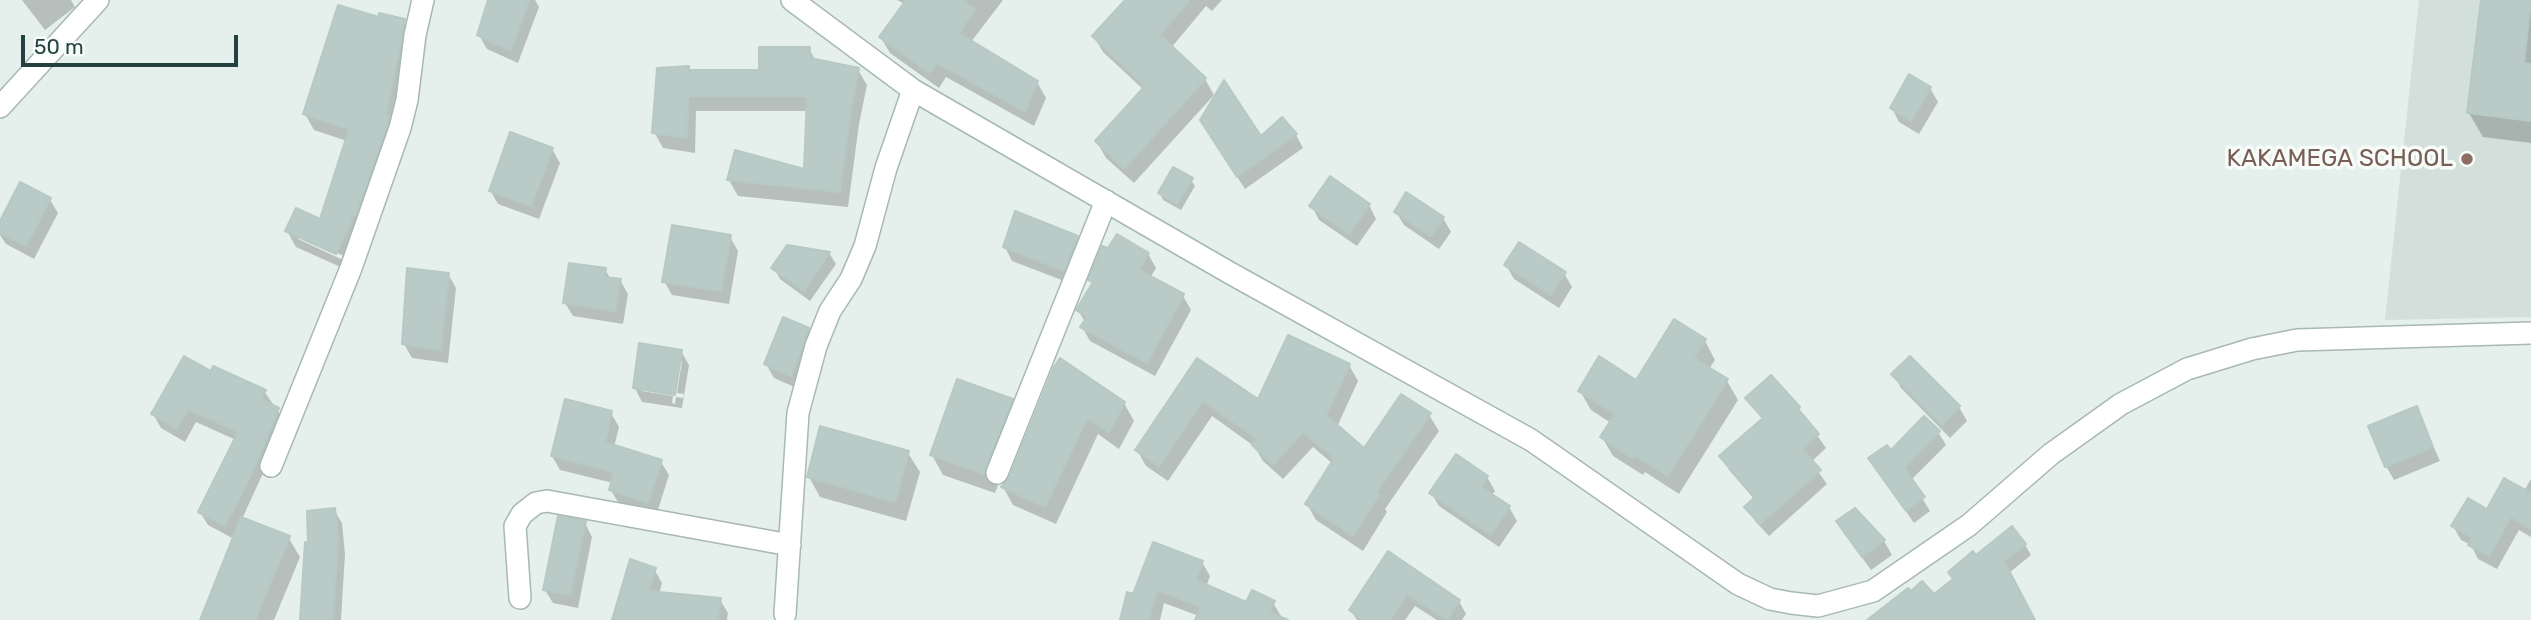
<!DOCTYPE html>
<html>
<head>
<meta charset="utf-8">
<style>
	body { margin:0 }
	#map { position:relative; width:2531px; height:620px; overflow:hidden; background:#e5efec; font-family:Rubik,sans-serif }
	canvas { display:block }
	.scale { position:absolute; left:21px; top:35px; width:217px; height:32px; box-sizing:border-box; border:4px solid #23423f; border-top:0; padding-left:9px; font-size:21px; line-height:24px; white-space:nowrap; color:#23423f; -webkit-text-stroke:5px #f7fbf9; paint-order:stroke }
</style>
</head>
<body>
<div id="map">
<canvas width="2531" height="620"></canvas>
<div class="scale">50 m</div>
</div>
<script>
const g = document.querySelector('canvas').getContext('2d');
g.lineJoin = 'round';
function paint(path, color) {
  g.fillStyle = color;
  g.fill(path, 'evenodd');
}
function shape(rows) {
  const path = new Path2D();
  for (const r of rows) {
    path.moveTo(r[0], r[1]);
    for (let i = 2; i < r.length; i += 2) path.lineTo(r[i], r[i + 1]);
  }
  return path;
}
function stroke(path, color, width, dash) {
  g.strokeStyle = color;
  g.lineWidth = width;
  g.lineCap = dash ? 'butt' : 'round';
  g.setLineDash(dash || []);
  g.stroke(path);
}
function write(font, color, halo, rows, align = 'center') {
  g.font = font + ' Rubik,sans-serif';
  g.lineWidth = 7;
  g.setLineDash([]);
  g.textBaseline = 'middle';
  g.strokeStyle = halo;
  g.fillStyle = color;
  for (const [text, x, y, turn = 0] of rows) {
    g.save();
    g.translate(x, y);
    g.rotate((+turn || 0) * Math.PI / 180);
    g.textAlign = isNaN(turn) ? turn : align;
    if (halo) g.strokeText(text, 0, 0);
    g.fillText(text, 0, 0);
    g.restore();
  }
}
paint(shape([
	[2419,0,2531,0,2531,317,2385,320]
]), '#d3dfdb');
paint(shape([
	[22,0,71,0,75,7,45,30],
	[490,0,535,0,539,7,518,63,487,49,479,35],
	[897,0,1003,0,971,42,1037,82,1046,98,1034,126,946,77,939,88,890,53,881,38,905,4],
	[1147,0,1222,0,1212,11,1206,6,1171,48,1205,79,1214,95,1134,183,1106,158,1097,142,1144,90,1103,52,1094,36],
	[2483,0,2531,0,2531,143,2483,137,2469,113],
	[380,20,404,21,413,37,395,130,345,269,296,247,287,231,321,221,347,141,314,130,305,114],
	[298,235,344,256,343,260,298,239],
	[809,49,816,61,858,70,867,85,859,124,848,207,738,196,729,180,806,171,808,111,696,111,695,153,663,148,654,132,690,72,761,72],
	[1930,88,1938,102,1919,134,1899,122,1892,108],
	[1296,135,1303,148,1245,189,1230,166],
	[552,149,560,163,539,219,498,204,490,190],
	[1191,180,1195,186,1181,210,1163,200,1160,193],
	[50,200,58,213,34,259,6,244,0,235,0,225],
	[1369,205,1376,219,1357,246,1319,220,1312,206],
	[1396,212,1443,218,1451,232,1439,249,1404,225],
	[730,237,738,251,729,304,672,295,664,281],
	[1077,238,1084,251,1072,284,1012,261,1005,247],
	[788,246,829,253,836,264,810,301,780,279,774,268],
	[1148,254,1156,268,1150,278,1183,296,1191,310,1155,376,1090,341,1082,327,1085,322,1078,310,1093,285,1090,280],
	[1506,265,1564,273,1572,287,1559,308,1514,279],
	[605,270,611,279,620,280,628,294,623,324,573,316,565,303],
	[448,274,456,288,448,363,412,358,404,344],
	[808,330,816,343,799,389,774,378,766,364],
	[1705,341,1715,360,1709,369,1727,381,1738,400,1679,494,1645,472,1643,475,1613,456,1602,437,1611,423,1591,410,1580,391,1637,382],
	[681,351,689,365,682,408,642,402,635,388],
	[678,361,682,361,677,393,684,394,683,398,676,397,675,404,672,403,673,396,642,391,642,388],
	[1910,358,1959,407,1967,421,1950,438,1901,388,1894,375],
	[1197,360,1258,401,1349,365,1358,381,1337,427,1365,451,1429,415,1439,431,1385,509,1387,512,1363,551,1316,520,1307,504,1333,464,1313,447,1283,479,1263,461,1254,446,1212,416,1168,481,1146,466,1137,450],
	[1055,367,1124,403,1134,421,1119,449,1098,434,1056,524,1013,505,1003,487,1011,479],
	[211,373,264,391,286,423,242,519,288,537,300,557,274,620,201,620,234,539,208,525,200,512,236,440,196,422,185,442,161,428,153,414],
	[1747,398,1798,408,1826,448,1811,462,1827,484,1769,536,1755,521,1747,507,1755,500,1729,470,1722,457,1763,420],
	[1011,400,1023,420,995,493,943,475,932,455],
	[2416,408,2440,461,2394,480,2386,466],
	[611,413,619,427,614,447,661,462,669,475,656,516,619,504,611,490,613,483,560,470,552,456],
	[1938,432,1946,445,1911,480,1930,511,1914,523,1878,471,1891,453],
	[908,453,920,472,906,521,820,497,809,477],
	[1487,477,1495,491,1491,496,1509,507,1517,521,1499,547,1439,506,1431,493],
	[2531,479,2531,537,2519,530,2497,569,2478,559,2471,545,2461,540,2453,526,2524,491],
	[334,510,342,523,345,554,341,620,302,620,309,546],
	[1855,510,1884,541,1892,555,1871,570,1846,535],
	[585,523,592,537,578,608,553,603,545,590],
	[2025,545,2031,555,2009,573,2034,620,1990,620,1976,558],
	[1389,554,1459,601,1466,614,1462,620,1437,620,1415,606,1405,620,1357,620,1351,611],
	[1202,562,1210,576,1206,587,1246,604,1273,603,1281,616,1279,620,1197,620,1199,616,1164,603,1160,620,1122,620,1134,596],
	[654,569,662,583,659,594,720,600,728,613,727,620,614,620]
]), '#0003');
const building = shape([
	[488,0,529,0,511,51,477,35,488,0],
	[906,0,962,0,975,9,959,33,1038,81,1025,112,937,63,929,73,879,37,906,0],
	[1125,0,1189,0,1160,35,1206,78,1124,169,1095,141,1145,86,1092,36,1125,0],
	[2481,0,2531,0,2524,63,2531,64,2531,121,2467,113,2481,0],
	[338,5,379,17,379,13,405,19,386,115,389,116,387,124,356,215,354,214,336,254,285,231,296,208,320,219,349,129,303,114,338,5],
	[759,47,810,47,810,58,859,68,851,108,840,192,727,180,735,150,804,169,807,96,688,96,687,138,652,133,657,68,689,66,689,70,759,70,759,47],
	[1909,74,1931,87,1911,121,1890,108,1909,74],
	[1224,80,1261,136,1282,117,1297,134,1237,177,1200,120,1224,80],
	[510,132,553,148,531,206,489,191,510,132],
	[1173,167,1193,178,1177,204,1158,193,1173,167],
	[1330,176,1370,204,1349,234,1309,206,1330,176],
	[20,182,51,198,26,246,0,233,0,221,20,182],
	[1406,192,1444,217,1431,236,1394,212,1406,192],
	[1015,211,1078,236,1064,271,1003,247,1015,211],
	[672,225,731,235,721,291,662,282,672,225],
	[1117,234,1149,253,1139,270,1184,294,1147,363,1080,327,1087,317,1076,310,1093,282,1088,280,1102,246,1108,248,1117,234],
	[1519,242,1566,272,1551,295,1504,265,1519,242],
	[787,245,830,252,804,291,771,268,787,245],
	[569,263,606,268,605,277,621,279,615,311,563,303,569,263],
	[407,268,449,273,441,350,402,344,407,268],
	[783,317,809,328,791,376,764,364,783,317],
	[1674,319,1706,339,1694,358,1728,379,1668,476,1634,455,1632,458,1600,437,1615,414,1578,391,1599,356,1636,380,1674,319],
	[1288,335,1350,364,1326,415,1364,448,1401,394,1431,413,1376,493,1379,495,1353,536,1305,504,1334,458,1303,432,1273,465,1252,445,1257,439,1203,401,1159,466,1135,450,1197,358,1258,399,1288,335],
	[639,343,682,350,675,395,633,388,639,343],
	[184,356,211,371,213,366,266,390,261,399,279,408,251,475,225,526,198,512,238,432,188,409,177,429,151,414,184,356],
	[1910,356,1960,406,1942,425,1891,374,1910,356],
	[1060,358,1125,402,1109,432,1087,418,1045,507,1001,487,1009,478,1054,367,1060,358],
	[1771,375,1800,407,1798,409,1819,434,1802,449,1821,470,1760,524,1744,507,1755,497,1719,456,1763,418,1745,398,1771,375],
	[957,379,1013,399,984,474,930,455,957,379],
	[565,399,612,411,605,442,662,460,648,503,609,490,614,472,551,456,565,399],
	[2417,406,2433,447,2385,467,2368,426,2417,406],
	[1924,416,1940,431,1904,468,1925,497,1906,511,1868,458,1887,445,1891,450,1924,416],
	[820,426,909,451,895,502,807,477,820,426],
	[1456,454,1488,476,1481,487,1510,506,1491,535,1429,493,1456,454],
	[2504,478,2531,493,2531,529,2511,517,2489,556,2468,545,2472,538,2451,526,2468,498,2487,509,2504,478],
	[335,508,338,539,333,620,300,620,305,542,308,543,307,511,335,508],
	[1855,508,1885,540,1862,557,1836,521,1855,508],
	[558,516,586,521,570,595,543,590,558,516],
	[241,517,290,536,255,620,200,620,241,517],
	[2012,526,2026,544,2004,561,2035,620,1867,620,1908,588,1911,591,1922,581,1934,594,1953,579,1948,572,1973,551,1976,555,2012,526],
	[1153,542,1203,561,1196,580,1246,602,1252,590,1275,601,1269,612,1288,620,1195,620,1201,607,1157,590,1149,620,1120,620,1127,592,1133,594,1153,542],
	[1388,551,1460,600,1447,620,1407,594,1390,620,1363,620,1349,610,1388,551],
	[630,559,656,568,648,591,721,598,718,620,612,620,630,559]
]);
paint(building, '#bacac6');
stroke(building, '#b7c9c4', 2);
const minor = shape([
	[792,0,913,90,1230,273,1531,440,1738,584,1770,599,1791,603,1818,606,1873,591,1969,525,2051,454,2121,404,2187,369,2252,349,2297,340,2531,333],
	[0,107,98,0],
	[271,466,351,268,400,128,407,100,415,35,423,0],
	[997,473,1106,201],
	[520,598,515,526,522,514,536,503,547,501,790,545],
	[785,614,798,413,816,346,830,311,851,279,865,246,886,168,913,90]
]);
stroke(minor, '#a7b8b5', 24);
stroke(minor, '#fff', 21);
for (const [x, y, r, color] of [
	[2467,159,7,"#8d6e63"]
]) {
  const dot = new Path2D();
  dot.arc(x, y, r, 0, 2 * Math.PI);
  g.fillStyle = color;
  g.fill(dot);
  stroke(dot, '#f7fbf9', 2.5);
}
write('24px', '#785e54', '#f7fbf9', [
	["KAKAMEGA SCHOOL",2453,159]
], 'right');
</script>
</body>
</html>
